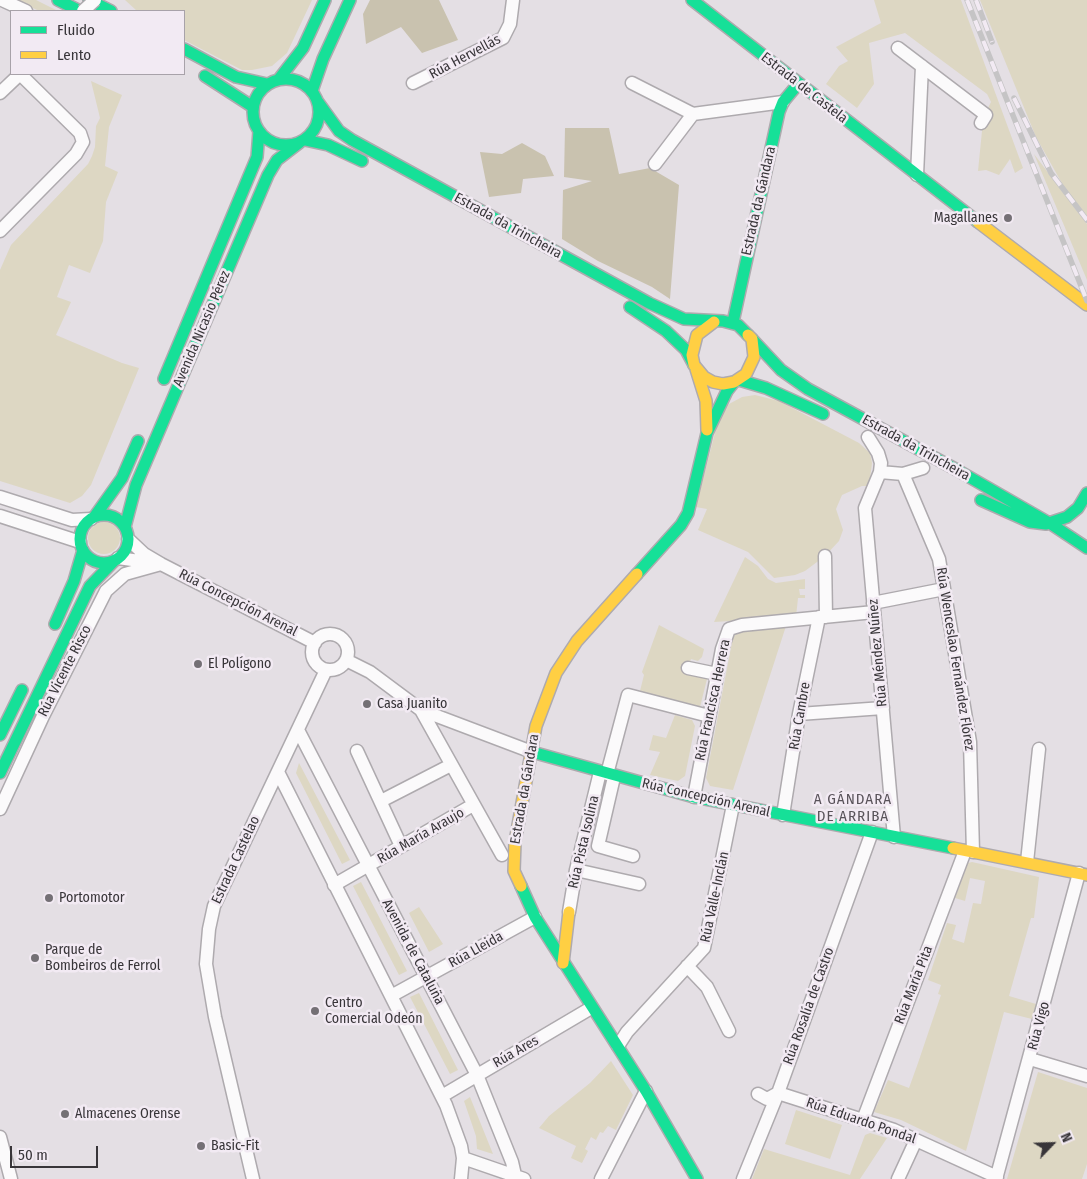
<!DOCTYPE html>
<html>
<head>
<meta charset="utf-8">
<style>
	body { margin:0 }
	#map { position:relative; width:1087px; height:1179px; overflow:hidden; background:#e4dfe4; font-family:"Fira Sans Condensed",sans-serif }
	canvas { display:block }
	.legend { position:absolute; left:10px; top:10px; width:175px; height:65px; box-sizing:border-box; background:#f2eaf3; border:1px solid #a8a2a9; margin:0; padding:6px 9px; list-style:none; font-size:15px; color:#383539 }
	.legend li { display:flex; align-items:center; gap:10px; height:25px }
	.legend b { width:25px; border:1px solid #a8a2a9 }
	.north { position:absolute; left:1027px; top:1119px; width:50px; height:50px; -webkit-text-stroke:4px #f2eaf3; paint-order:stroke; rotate:66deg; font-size:14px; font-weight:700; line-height:20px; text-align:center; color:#383539 }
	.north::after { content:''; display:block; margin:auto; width:18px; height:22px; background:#383539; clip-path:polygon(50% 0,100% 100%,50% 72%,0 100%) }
	.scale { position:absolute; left:10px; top:1146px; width:88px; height:22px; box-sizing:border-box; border:2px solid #383539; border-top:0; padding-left:6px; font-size:15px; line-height:18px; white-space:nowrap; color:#383539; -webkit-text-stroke:4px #f2eaf3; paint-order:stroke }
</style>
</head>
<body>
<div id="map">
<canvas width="1087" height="1179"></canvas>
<ul class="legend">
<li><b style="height:6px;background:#16e098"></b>Fluido</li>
<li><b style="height:6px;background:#ffcf43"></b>Lento</li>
</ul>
<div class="north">N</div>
<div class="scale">50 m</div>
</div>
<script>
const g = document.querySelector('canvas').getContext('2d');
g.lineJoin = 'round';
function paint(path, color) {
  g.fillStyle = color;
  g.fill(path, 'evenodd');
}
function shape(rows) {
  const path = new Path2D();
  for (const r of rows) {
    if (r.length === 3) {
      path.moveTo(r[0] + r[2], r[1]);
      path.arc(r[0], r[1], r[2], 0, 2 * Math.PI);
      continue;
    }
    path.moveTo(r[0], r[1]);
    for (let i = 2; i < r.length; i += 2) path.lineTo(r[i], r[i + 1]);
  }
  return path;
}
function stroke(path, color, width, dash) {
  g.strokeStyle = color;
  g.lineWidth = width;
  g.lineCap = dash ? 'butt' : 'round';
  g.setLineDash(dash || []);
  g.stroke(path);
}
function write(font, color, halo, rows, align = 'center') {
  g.font = font + ' "Fira Sans Condensed",sans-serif';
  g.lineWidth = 5;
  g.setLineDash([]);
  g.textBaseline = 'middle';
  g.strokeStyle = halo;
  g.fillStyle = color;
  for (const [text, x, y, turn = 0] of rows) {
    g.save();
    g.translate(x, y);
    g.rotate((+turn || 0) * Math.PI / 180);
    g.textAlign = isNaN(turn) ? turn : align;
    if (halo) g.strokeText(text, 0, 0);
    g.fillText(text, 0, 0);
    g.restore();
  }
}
paint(shape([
	[17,0,36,0,58,11,39,11],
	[125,0,312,0,287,53,272,66,252,70,242,70,184,40,184,11,137,11],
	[874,0,961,0,1023,168,1015,173,1010,159,999,175,986,170,978,171,983,121,990,115,988,108,991,102,987,94,905,33,869,43,874,84,857,108,826,84,839,66,848,61,836,47,881,23],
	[980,0,1087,0,1087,216,1064,187,1036,137],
	[91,81,122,95,109,127,105,166,118,172,106,202,103,241,90,273,69,265,57,297,71,302,56,335,122,363,139,368,91,485,82,496,70,503,0,481,0,270,11,245,88,164,92,156,95,147,96,126,100,118],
	[1034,154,1087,224,1087,280],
	[755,395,779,401,859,443,870,453,872,463,869,486,862,486,842,495,836,509,843,530,839,541,825,556,805,571,795,575,774,578,748,552,698,530,707,509,696,507,718,421,729,404,742,397],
	[104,538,16],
	[745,557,758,566,768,579,776,583,805,579,805,589,799,589,800,595,805,595,805,598,798,598,796,617,714,622],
	[659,625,704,649,702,657,698,661,691,659,687,671,706,676,707,679,700,707,639,695,644,675,642,672],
	[786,626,733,790,710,786,706,778,733,637,738,632],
	[675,715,692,720,695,726,685,776,678,781,650,775,660,752,649,750,653,735,666,738],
	[299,763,350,860,342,864,296,773],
	[972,862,1039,877,1034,918,1031,918,1009,996,1036,1004,1032,1019,1004,1012,966,1151,901,1120,874,1112,888,1080,909,1088,918,1063,941,995,938,994,941,985,928,980,947,923,956,925,952,939,964,943,973,903,981,904,985,881,970,878,965,901,955,898,968,863],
	[361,882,407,971,399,975,353,886],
	[419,907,443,944,429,952,409,913],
	[419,993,458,1070,450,1074,410,997],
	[611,1061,633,1095,616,1130,608,1126,603,1133,600,1132,596,1140,591,1137,585,1149,588,1151,582,1163,571,1158,576,1146,539,1128,549,1116,590,1083],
	[1038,1072,1087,1088,1087,1164,1082,1179,1007,1179],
	[470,1097,493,1154,477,1149,476,1136,464,1101],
	[796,1110,842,1125,830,1159,785,1144],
	[870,1133,887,1138,860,1179,752,1179,764,1149,850,1175,865,1135]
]), '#ddd7c3');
paint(shape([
	[370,0,439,0,458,40,422,53,401,27,366,44,363,14],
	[565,128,609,128,619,174,650,168,679,185,670,299,652,287,598,261,562,239,563,190,592,181,564,177],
	[522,143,545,156,554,176,523,179,521,193,489,197,480,152,502,154]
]), '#c9c2af');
const street = shape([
	[2,0,26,11],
	[898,48,986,115,981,123],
	[413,83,503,38,510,24,513,0],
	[632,83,693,114,783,102],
	[0,93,20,74],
	[655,164,693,114],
	[917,175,922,66],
	[0,231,76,154,83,142,80,133,20,74],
	[868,437,878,453,881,463,880,472,865,508,894,837],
	[880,472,903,474,923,468],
	[903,474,939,559,970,742,973,852],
	[0,497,72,520,91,519],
	[0,516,80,542],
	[128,539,144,554,161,564,315,643],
	[825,556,826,617],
	[118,558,154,563],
	[873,603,944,589],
	[330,652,18],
	[346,660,370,672,421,710,532,752],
	[688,668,717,674],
	[421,710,502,855],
	[799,714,883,708],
	[298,730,477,1075,512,1162,515,1175,513,1179],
	[357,751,401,846],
	[278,772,446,1105,461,1146,463,1158,461,1179],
	[607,774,628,695,709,716],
	[614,777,598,846,633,856],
	[694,797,722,649,729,629,742,625,874,612],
	[381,801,451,765],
	[0,809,43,716,106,591,125,574,161,564],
	[783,815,799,714,819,617],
	[1027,862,1039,749],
	[576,870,639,884],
	[334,885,473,805],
	[569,912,576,870,600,772],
	[687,966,707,987,729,1031],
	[391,996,535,917],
	[618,1046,627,1032,704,948,733,805],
	[1030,1059,1087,1076],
	[778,1093,894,1130,997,1177],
	[758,1094,767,1099,778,1093],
	[442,1096,591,1008],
	[863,1120,965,851],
	[0,1137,11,1179],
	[463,1158,524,1179],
	[253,1179,215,1017,206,964,209,929,214,906,326,670],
	[601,1179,646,1091],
	[743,1179,778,1093,872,832],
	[898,1179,916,1140],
	[996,1179,1079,873]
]);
const fast = shape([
	[58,0,80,11],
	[89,0,111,11],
	[692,0,978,222],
	[184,49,236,77,267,84],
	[205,76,253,107],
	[286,112,33],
	[279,79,303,48,325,0],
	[312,91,323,59,350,0],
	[318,102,339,131,352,140,649,303,684,319,723,321,738,325,748,335],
	[305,140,328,145,362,161],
	[630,307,666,331,686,350,694,365],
	[733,322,779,112,783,102,798,84],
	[752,339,781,370,808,389,957,470,1051,524,1087,548],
	[164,379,257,157,259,131],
	[739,380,766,388,823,414],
	[981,500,1030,522,1046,524,1067,517,1078,508,1087,493],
	[104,539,24],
	[95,516,122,478,138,441],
	[125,527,136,485,268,175,277,160,299,143],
	[637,574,681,525,688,513,707,433,727,391,734,382],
	[55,624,74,581,83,550],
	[0,735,22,690],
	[532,752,694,797,953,848],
	[0,773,90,586,114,561],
	[521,886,535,917,646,1091,697,1179]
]);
const slow = shape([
	[978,222,1087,305],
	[714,322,697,335,692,355,694,365,704,377,713,382,723,384,734,382,746,374,754,357,752,339,748,335],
	[696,369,706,401,707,430],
	[953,848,1087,875],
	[521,886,514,871,515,842,536,726,556,673,577,641,637,574],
	[563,963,569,912]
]);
stroke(street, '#aeaaae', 15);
stroke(fast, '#aeaaae', 14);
stroke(slow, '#aeaaae', 14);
stroke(street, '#fbfafb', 12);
stroke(fast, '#16e098', 11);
stroke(slow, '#ffcf43', 11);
const rail = shape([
	[967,0,1087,301],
	[976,0,992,42],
	[1014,98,1051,173,1087,220]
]);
stroke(rail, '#c5c4c5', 5.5);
stroke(rail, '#f2eaf3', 4, [11]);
const streetBridge = shape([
	[83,11,95,0]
]);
stroke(streetBridge, '#aeaaae', 15, []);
stroke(streetBridge, '#fbfafb', 12);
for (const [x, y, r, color] of [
	[1008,218,5,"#747075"],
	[198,664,5,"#747075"],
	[367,704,5,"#747075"],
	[49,898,5,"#747075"],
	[35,958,5,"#747075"],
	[315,1011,5,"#747075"],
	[65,1114,5,"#747075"],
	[201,1146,5,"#747075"]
]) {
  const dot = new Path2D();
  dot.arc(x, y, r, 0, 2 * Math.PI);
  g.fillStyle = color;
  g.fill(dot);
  stroke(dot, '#f2eaf3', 2);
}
write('14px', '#383539', '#f2eaf3', [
	["Rúa Hervellás",465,57,-28],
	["Estrada de Castela",804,88,38],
	["Estrada da Gándara",759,201,-77],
	["Estrada da Trincheira",508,226,29],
	["Avenida Nicasio Pérez",202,329,-67],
	["Estrada da Trincheira",916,448,29],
	["Rúa Concepción Arenal",238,603,27],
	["Rúa Méndez Núñez",878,653,-95],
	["Rúa Wenceslao Fernández Flórez",955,659,81],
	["Rúa Vicente Risco",65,671,-63],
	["Rúa Francisca Herrera",713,700,-78],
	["Rúa Cambre",800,716,-80],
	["Estrada da Gándara",525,789,-80],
	["Rúa Concepción Arenal",706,798,13],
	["Rúa María Araujo",421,836,-30],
	["Rúa Pista Isolina",584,842,-77],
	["Estrada Castelao",236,860,-65],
	["Rúa Valle-Inclán",715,897,-78],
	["Rúa Lleida",476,950,-29],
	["Avenida de Cataluña",413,952,62],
	["Rúa María Pita",914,985,-69],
	["Rúa Rosalía de Castro",809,1006,-70],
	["Rúa Vigo",1039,1026,-75],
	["Rúa Ares",516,1052,-30],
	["Rúa Eduardo Pondal",861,1121,19]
]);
write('14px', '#383539', '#f2eaf3', [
	["Magallanes",998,218,"right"],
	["El Polígono",208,664],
	["Casa Juanito",377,704],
	["Portomotor",59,898],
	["Parque de",45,950],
	["Bombeiros de Ferrol",45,966],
	["Centro",325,1003],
	["Comercial Odeón",325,1019],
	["Almacenes Orense",75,1114],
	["Basic-Fit",211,1146]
], 'left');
g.letterSpacing = '1px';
write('15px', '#59535a', '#f2eaf3', [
	["A GÁNDARA",853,800],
	["DE ARRIBA",853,817]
]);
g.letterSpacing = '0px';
</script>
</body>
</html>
